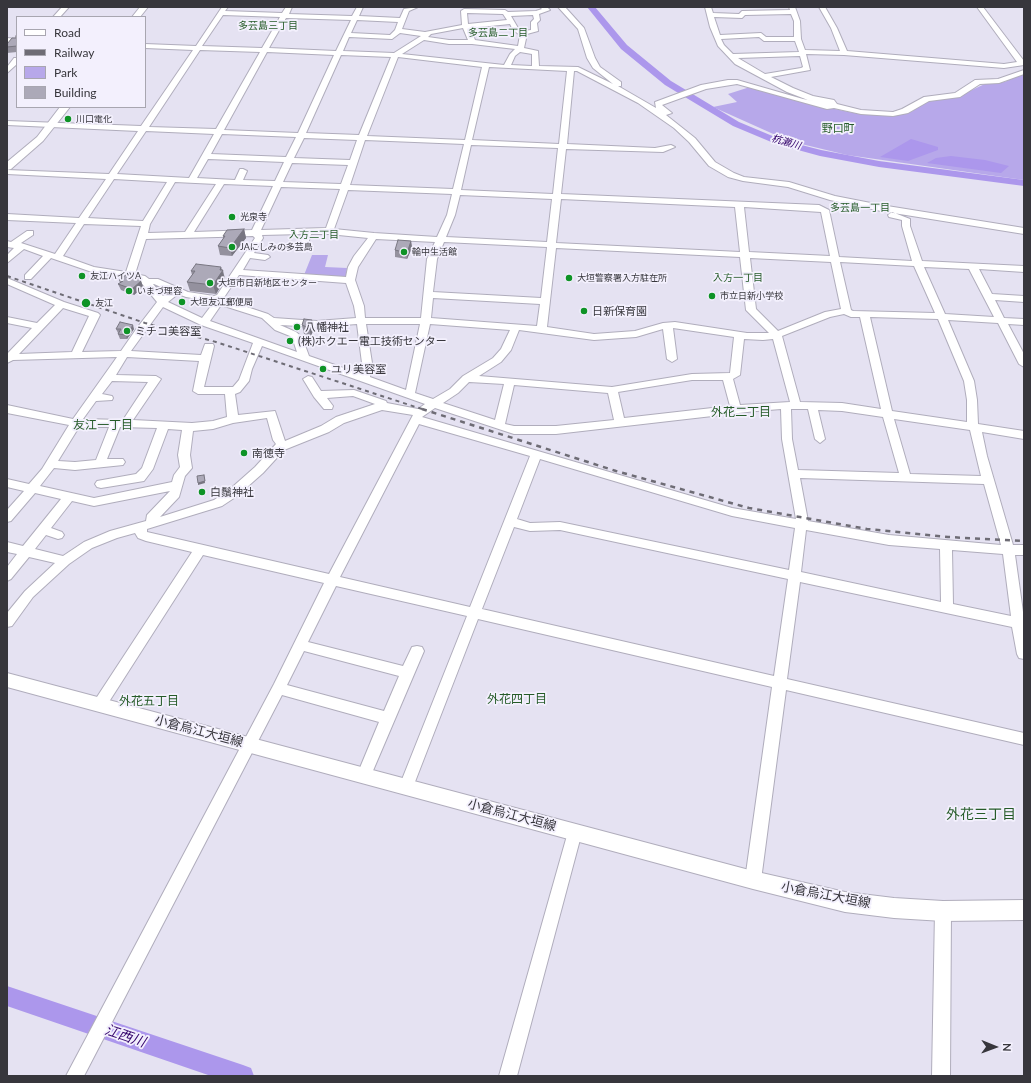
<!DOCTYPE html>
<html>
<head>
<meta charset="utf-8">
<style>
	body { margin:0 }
	#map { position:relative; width:1031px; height:1083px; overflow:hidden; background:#e5e2f2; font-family:Lato,sans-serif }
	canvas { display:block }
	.frame { position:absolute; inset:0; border:8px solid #37363c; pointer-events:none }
	.legend { position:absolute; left:16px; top:16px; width:130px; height:92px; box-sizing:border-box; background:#f3f0fd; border:1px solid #a8a6b0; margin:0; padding:5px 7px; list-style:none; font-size:12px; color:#37363c }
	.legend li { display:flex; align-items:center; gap:8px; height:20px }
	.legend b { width:20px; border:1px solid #a8a6b0 }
	.north { position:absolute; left:975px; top:1027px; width:40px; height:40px; -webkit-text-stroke:3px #f3f0fd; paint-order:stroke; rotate:91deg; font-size:11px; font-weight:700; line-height:16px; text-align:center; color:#37363c }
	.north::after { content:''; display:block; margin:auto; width:14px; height:18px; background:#37363c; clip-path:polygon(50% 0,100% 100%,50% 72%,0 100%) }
</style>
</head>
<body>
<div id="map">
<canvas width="1031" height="1083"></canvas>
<div class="frame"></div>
<ul class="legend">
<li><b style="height:5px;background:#fff"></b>Road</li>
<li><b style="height:5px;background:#6e6c75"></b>Railway</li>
<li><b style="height:11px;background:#b7a8ea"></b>Park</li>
<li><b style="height:11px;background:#aca9b8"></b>Building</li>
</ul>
<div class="north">N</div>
</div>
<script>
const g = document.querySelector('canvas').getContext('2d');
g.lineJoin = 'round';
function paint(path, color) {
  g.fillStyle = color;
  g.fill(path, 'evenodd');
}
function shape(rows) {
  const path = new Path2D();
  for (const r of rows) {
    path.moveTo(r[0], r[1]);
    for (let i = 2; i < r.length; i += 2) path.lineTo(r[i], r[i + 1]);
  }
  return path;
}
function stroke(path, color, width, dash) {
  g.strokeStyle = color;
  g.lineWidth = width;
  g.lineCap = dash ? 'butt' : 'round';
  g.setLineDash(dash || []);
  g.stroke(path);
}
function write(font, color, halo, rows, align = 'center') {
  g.font = font + ' Lato,"Noto Sans JP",sans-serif';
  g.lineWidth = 3.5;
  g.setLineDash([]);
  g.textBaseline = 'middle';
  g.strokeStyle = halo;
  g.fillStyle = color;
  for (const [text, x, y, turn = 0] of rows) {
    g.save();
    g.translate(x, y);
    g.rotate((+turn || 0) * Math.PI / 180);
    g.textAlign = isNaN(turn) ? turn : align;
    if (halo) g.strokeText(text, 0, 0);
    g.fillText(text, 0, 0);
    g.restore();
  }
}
paint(shape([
	[1024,74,1024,180,847,155,789,141,713,107,737,102,728,94,750,87,797,101,854,113,899,115,913,111,921,103,939,98,959,96,987,83,1005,82,1017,75],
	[312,255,328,255,325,267,347,268,346,277,304,275]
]), '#b7a8ea');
paint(shape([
	[911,139,938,147,938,150,908,161,880,157],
	[951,156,985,160,1009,166,1001,173,927,163,936,158]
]), '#ac97ec');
paint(shape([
	[587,7,595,7,627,45,671,81,739,122,782,140,821,150,879,161,1024,180,1024,186,879,167,820,156,776,144,733,126,665,85,621,49,587,7],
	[7,986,243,1065,251,1068,254,1076,211,1076,7,1006,7,986]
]), '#ac97ec');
const minor = shape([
	[62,7,69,7,60,17,53,17,62,7],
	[222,7,228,7,225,11,282,13,286,7,292,7,289,14,352,16,357,7,363,7,359,16,400,18,404,9,418,7,409,11,402,29,425,32,462,25,461,11,464,9,505,10,508,12,536,11,542,9,540,7,547,7,550,10,539,14,540,20,537,23,538,31,527,34,524,48,538,51,539,66,578,67,613,84,593,68,587,58,578,29,558,7,565,7,584,28,595,58,600,67,621,82,621,86,618,86,656,108,655,102,701,85,728,80,737,80,803,99,829,104,808,100,787,92,735,64,718,46,710,27,705,7,711,7,713,13,739,14,742,11,790,10,789,7,795,7,800,21,801,39,805,50,840,51,831,28,819,7,825,7,837,28,847,51,1004,64,1017,62,977,7,983,7,1024,61,1024,65,1004,68,844,55,806,54,810,70,771,77,793,88,813,96,834,100,837,104,861,110,893,112,902,109,924,97,955,93,975,80,998,79,1024,70,1024,74,999,83,980,84,960,97,929,101,908,113,893,116,861,114,834,108,827,109,737,84,706,89,662,105,672,113,666,115,695,138,715,162,734,173,744,177,789,182,835,196,881,205,1024,228,1024,234,881,211,830,200,788,187,743,181,728,177,709,166,689,142,674,128,638,103,577,71,574,71,567,144,655,148,671,145,675,147,663,152,566,149,561,194,819,205,829,210,839,257,912,261,902,226,902,220,889,217,888,215,892,212,910,219,910,226,922,261,1024,266,1024,272,979,269,992,294,1024,296,1024,302,995,300,1004,318,1024,319,1024,325,1008,324,1024,354,1024,367,1019,364,998,323,948,320,974,381,977,400,978,424,1024,431,1024,439,982,432,987,456,1013,545,1024,545,1024,555,1015,555,1024,619,1024,659,1019,658,1017,654,1012,627,800,582,787,679,1024,733,1024,745,786,690,761,880,758,885,753,888,748,885,745,880,772,687,478,619,413,787,411,792,406,794,401,792,399,787,467,616,336,586,308,642,403,666,412,647,417,646,422,647,424,651,369,780,364,782,359,780,357,775,379,722,282,695,84,1076,66,1076,274,684,324,583,203,555,105,708,100,710,95,708,93,704,95,700,192,552,146,541,138,538,135,533,117,538,92,548,69,564,33,597,12,626,7,627,7,613,25,591,55,563,29,557,11,579,7,581,7,567,17,554,7,552,7,542,23,546,61,499,35,493,11,521,7,522,7,510,24,491,7,487,7,479,29,484,42,469,69,425,7,413,7,405,73,419,117,357,13,360,7,363,7,354,32,328,7,323,7,317,37,323,55,305,7,284,7,278,64,302,98,313,100,315,82,352,121,351,137,328,157,302,139,280,89,271,51,258,31,279,25,279,25,275,43,256,24,249,7,263,7,255,14,248,7,247,7,241,11,242,27,231,33,231,33,235,21,243,55,254,76,223,7,220,7,214,79,218,106,179,7,174,7,170,109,174,138,131,7,125,7,121,141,126,193,50,145,48,145,44,196,46,222,7],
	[467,13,503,14,507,20,468,24,467,13],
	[791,14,794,21,794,37,766,37,761,33,720,35,714,17,742,18,745,15,791,14],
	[223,15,280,17,262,48,202,46,223,15],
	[533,15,534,19,531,22,531,30,523,31,518,28,511,16,533,15],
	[286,18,351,20,336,51,269,48,286,18],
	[357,20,398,22,395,30,390,35,351,33,357,20],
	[510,24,513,30,520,35,518,46,475,40,470,28,510,24],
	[463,28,468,40,449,40,428,37,431,34,463,28],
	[400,33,421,36,394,53,343,51,349,37,392,39,400,33],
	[759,37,764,41,795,41,799,52,733,54,724,45,721,39,759,37],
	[424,40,449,44,472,44,515,49,510,54,504,65,402,54,424,40],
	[200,50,260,52,216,129,149,127,200,50],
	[267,52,334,55,298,133,224,130,267,52],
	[520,52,532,54,532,66,511,65,515,56,520,52],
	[341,55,391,57,359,135,306,133,341,55],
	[800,56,803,67,801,68,765,74,738,58,800,56],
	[398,57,482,67,465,140,367,136,398,57],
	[489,67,567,71,559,144,472,140,489,67],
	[146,131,214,134,189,178,117,174,146,131],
	[222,134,296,137,286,157,211,154,222,134],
	[304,138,357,140,350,160,294,158,304,138],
	[365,140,464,144,453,189,350,185,365,140],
	[471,145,558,148,553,194,461,190,471,145],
	[208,159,284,162,275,181,243,180,247,171,243,169,240,169,235,180,197,178,208,159],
	[292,163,348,165,341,184,283,182,292,163],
	[114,179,167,182,143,221,88,218,114,179],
	[175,182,216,184,185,232,148,233,150,224,175,182],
	[224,184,273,186,252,230,194,232,224,184],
	[281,187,340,189,326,228,261,230,281,187],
	[348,190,452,194,447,215,437,237,374,233,334,229,348,190],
	[460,195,552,199,547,242,446,237,455,215,460,195],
	[561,199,735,207,740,252,556,243,561,199],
	[744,207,821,212,830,256,749,252,744,207],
	[84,224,141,226,126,272,94,267,63,256,84,224],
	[303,234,300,244,304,247,308,244,311,234,329,234,368,238,354,256,348,267,346,277,243,270,250,258,265,260,270,257,268,255,254,253,263,238,262,235,303,234],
	[253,236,255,238,217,295,214,296,188,292,158,279,149,279,145,276,135,274,146,239,253,236],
	[376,239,435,242,427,259,421,318,365,318,364,306,355,280,358,267,376,239],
	[444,242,547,247,541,298,433,292,437,259,444,242],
	[556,248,740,257,746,310,769,333,747,333,675,322,663,323,635,331,594,334,547,327,556,248],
	[750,258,831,262,841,309,825,312,778,331,756,309,750,258],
	[840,262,914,266,935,313,853,311,851,310,840,262],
	[924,267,969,269,994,317,945,314,924,267],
	[239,275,346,283,354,306,356,318,317,321,274,318,268,314,223,299,239,275],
	[153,284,154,284,170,291,163,296,153,284],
	[178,294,186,297,214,302,202,318,168,302,178,294],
	[433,298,540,304,537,326,431,318,433,298],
	[221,305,262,318,275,330,290,336,293,340,297,352,210,321,221,305],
	[163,307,201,325,253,343,239,380,233,387,204,387,214,346,213,344,205,344,201,355,131,351,163,307],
	[63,308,89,316,72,352,19,354,63,308],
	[844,314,851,317,860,317,881,409,842,403,800,402,782,336,830,317,844,314],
	[870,317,938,319,964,381,967,400,967,422,892,411,870,317],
	[357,324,362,363,361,374,309,356,302,337,296,332,280,325,317,327,357,324],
	[366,324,420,324,406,390,370,377,372,363,366,324],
	[430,324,510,330,501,349,493,358,463,376,450,389,433,399,415,393,430,324],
	[673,328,734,337,730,373,692,374,612,387,479,376,501,362,511,350,519,330,594,340,636,337,663,329,667,359,672,362,677,359,673,328],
	[744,339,763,340,773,339,790,402,740,405,733,379,740,375,744,339],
	[262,346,425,404,418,409,387,403,386,401,354,390,321,391,312,377,308,376,303,379,314,397,324,409,332,409,333,406,327,398,353,396,375,404,336,417,321,426,285,441,275,411,238,415,235,394,240,392,249,381,252,369,262,346],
	[127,357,199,361,193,391,198,394,225,394,227,417,213,421,192,423,133,420,161,379,156,376,116,375,127,357],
	[692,380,723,380,730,406,624,418,618,392,692,380],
	[112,381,148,382,123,420,83,419,96,401,112,400,113,398,112,396,102,394,112,381],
	[469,382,504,384,495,420,443,403,458,393,469,382],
	[514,385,608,393,614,420,556,426,514,426,505,424,514,385],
	[435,408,514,434,556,434,756,411,781,409,782,439,796,519,732,508,422,417,435,408],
	[791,409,808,409,815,439,820,443,825,439,818,410,842,411,883,417,899,473,798,470,792,439,791,409],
	[382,410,413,415,329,574,147,532,147,529,222,506,237,496,263,473,284,450,329,432,344,423,382,410],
	[267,418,273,440,276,444,255,467,229,490,214,500,160,517,179,497,185,476,192,468,190,455,193,431,213,429,233,423,267,418],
	[894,419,970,430,981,476,910,474,894,419],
	[419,424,530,456,470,607,340,577,419,424],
	[79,427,109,427,96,460,75,462,58,461,79,427],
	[120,427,157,428,142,468,136,474,97,481,95,484,97,487,101,488,144,481,153,469,168,429,182,430,178,455,180,467,174,475,172,482,94,498,40,486,54,468,75,470,123,465,125,462,123,459,107,459,120,427],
	[540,459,732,516,795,528,789,570,560,522,530,523,517,519,540,459],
	[800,478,984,484,1001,545,889,535,808,521,800,478],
	[170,491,147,515,146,521,110,531,84,542,63,556,35,549,46,535,58,539,62,538,64,535,62,532,51,528,72,501,94,506,170,491],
	[514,527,530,531,560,530,788,579,774,676,482,609,514,527],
	[806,530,889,545,940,549,941,602,801,572,806,530],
	[952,550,1003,554,1011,616,953,604,952,550],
	[304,651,399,676,384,711,287,685,304,651],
	[7,38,17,39,17,43,7,42,7,38],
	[14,58,17,58,17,64,7,73,7,67,14,58],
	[575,825,580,827,582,832,517,1076,499,1076,568,832,570,827,575,825],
	[943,903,949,905,951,911,950,1076,932,1076,935,911,937,905,943,903]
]);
const major = shape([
	[140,7,148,7,140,17,132,17,140,7],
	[60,107,70,107,43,141,11,169,7,170,7,162,37,137,60,107],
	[7,673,753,871,845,892,894,898,943,901,1024,900,1024,920,943,921,894,918,845,912,753,889,7,687,7,673]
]);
stroke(minor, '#b0adbc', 2);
stroke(major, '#b0adbc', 2);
paint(minor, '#fff');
paint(major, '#fff');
stroke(shape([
	[7,276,145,323,216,342,425,410]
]), '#6e6c75', 2, [4, 4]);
stroke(shape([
	[422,409,616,471,749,508,867,529,948,537,1024,541]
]), '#6e6c75', 2.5, [5, 5]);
paint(shape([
	[17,36,17,52,7,53,7,44,16,38],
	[244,229,246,238,232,256,220,255,218,246,223,239,223,236],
	[411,241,412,248,407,259,395,257,395,250],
	[223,270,225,279,216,294,190,291,187,282,192,275,191,271],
	[119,280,141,281,143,287,134,295,121,290,118,284,120,283],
	[302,325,314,328,311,336,304,334],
	[116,329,134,329,127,339,120,339,118,334,119,333,118,333]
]), '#94919e');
paint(shape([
	[244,229,246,238,232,256,230,248],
	[411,241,412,248,407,259,407,253],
	[221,267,225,279,216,294,213,285,220,270],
	[141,281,143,287,134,295,132,289],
	[312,320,314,328,311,336,309,328],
	[133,325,134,329,127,339,126,335],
	[204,475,205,483,198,485,198,483]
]), '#787681');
const building = shape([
	[16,36,17,36,17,46,7,47,7,44,12,38,16,38,16,36],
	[244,229,230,248,218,246,225,236,223,236,227,230,244,229],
	[398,240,411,241,407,253,395,250,398,240],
	[196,264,221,267,220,270,223,270,213,285,187,282,195,271,191,271,196,264],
	[127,274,136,275,141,281,132,289,118,284,123,281,119,280,127,274],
	[304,319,312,320,309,328,302,325,304,319],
	[120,322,133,325,126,335,118,334,121,329,116,329,120,322],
	[204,475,205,481,198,483,197,476,204,475]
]);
paint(building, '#aca9b8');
stroke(building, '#787681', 1);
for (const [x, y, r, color] of [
	[68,119,4,"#0e9326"],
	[232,217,4,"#0e9326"],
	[232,247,4,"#0e9326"],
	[404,252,4,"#0e9326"],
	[82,276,4,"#0e9326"],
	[569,278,4,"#0e9326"],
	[210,283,4,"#0e9326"],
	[129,291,4,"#0e9326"],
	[712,296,4,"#0e9326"],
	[182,302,4,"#0e9326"],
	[86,303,5,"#0e9326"],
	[584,311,4,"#0e9326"],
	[297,327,4,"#0e9326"],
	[127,331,4,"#0e9326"],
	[290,341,4,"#0e9326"],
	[323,369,4,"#0e9326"],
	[244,453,4,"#0e9326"],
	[202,492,4,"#0e9326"]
]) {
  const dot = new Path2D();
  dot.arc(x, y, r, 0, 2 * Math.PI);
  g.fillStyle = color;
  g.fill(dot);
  stroke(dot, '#f3f0fd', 1.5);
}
write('9px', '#37363c', '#f3f0fd', [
	["川口電化",76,119],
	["光泉寺",240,217],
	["JAにしみの多芸島",240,247],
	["輪中生活館",412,252],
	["友江ハイツA",90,276],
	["大垣警察署入方駐在所",577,278],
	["大垣市日新地区センター",218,283],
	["いまづ理容",137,291],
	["市立日新小学校",720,296],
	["大垣友江郵便局",190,302],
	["友江",95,303]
], 'left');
write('10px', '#255b28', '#f3f0fd', [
	["多芸島三丁目",268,26],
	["多芸島二丁目",498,33],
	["多芸島一丁目",860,208],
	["入方二丁目",314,235],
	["入方一丁目",738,278]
]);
write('italic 10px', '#34046c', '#f3f0fd', [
	["杭瀬川",786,142,16]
]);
write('11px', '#255b28', '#f3f0fd', [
	["野口町",838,128]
]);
write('11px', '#37363c', '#f3f0fd', [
	["日新保育園",592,311],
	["八幡神社",305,327],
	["ミチコ美容室",135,331],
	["(株)ホクエー電工技術センター",298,341],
	["ユリ美容室",331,369],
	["南徳寺",252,453],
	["白鬚神社",210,492]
], 'left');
write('12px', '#255b28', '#f3f0fd', [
	["外花二丁目",741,412],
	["友江一丁目",103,425],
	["外花四丁目",517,699],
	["外花五丁目",149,701]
]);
write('13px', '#37363c', '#f3f0fd', [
	["小倉烏江大垣線",199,731,15],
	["小倉烏江大垣線",512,815,15],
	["小倉烏江大垣線",826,895,11]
]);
write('14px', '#255b28', '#f3f0fd', [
	["外花三丁目",981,814]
]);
write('italic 14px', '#34046c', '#f3f0fd', [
	["江西川",125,1036,19]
]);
</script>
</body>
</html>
